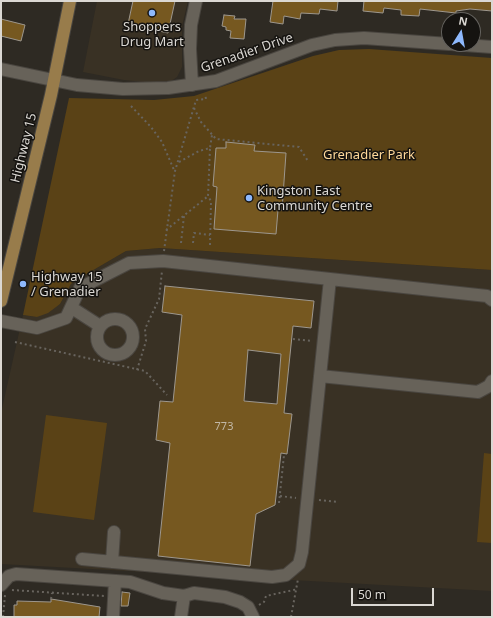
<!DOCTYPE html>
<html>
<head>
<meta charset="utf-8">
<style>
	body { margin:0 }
	#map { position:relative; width:493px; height:618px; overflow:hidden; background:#2e2a23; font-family:"Noto Sans",sans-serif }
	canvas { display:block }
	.frame { position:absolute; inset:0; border:2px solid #dbd8d3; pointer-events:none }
	.north { position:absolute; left:441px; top:12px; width:40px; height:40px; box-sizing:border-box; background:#151310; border:1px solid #64625e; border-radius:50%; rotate:11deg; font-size:11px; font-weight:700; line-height:16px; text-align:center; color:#dbd8d3 }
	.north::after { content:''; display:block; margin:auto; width:14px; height:18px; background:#8eb9fd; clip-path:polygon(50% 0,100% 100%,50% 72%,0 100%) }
	.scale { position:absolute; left:351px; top:588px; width:83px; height:18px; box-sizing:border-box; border:2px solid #dbd8d3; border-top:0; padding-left:5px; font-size:12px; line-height:14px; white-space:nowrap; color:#dbd8d3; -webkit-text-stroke:3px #151310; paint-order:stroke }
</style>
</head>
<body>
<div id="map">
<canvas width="493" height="618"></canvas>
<div class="frame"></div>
<div class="north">N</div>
<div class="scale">50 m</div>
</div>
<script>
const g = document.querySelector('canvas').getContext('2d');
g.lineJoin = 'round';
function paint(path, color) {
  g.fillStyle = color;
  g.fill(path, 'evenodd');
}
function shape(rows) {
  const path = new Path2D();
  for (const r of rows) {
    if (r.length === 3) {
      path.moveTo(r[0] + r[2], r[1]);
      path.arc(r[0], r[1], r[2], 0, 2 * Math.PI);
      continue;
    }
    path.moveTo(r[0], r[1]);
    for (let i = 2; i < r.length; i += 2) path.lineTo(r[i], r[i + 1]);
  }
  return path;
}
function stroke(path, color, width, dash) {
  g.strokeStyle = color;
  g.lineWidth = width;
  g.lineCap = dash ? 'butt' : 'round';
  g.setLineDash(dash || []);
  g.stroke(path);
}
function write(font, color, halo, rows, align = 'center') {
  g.font = font + ' "Noto Sans",sans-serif';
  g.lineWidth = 3;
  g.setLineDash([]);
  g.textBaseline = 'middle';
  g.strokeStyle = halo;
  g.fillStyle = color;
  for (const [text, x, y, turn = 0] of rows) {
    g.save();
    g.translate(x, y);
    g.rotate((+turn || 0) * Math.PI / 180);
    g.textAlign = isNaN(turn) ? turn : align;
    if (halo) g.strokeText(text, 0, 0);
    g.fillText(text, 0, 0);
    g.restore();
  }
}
paint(shape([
	[97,1,188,1,182,26,182,67,177,77,170,82,153,83,124,80,83,72],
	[160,248,492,270,492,591,1,564,1,413,23,315,37,317,60,304,71,284,78,279,126,251]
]), '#393124');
paint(shape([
	[369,49,492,58,492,270,160,248,126,251,78,279,71,284,60,304,48,313,37,317,23,315,69,98,154,100,194,96,313,56,339,50],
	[46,415,107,423,94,520,33,512],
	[484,453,492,454,492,543,477,542]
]), '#5a4216');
const building = shape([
	[133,1,175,1,168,33,128,24,133,1],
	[273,1,338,1,337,11,320,9,319,14,301,13,300,19,284,16,283,24,270,22,273,1],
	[364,1,492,1,492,11,470,9,456,11,456,13,420,9,419,16,401,15,401,10,384,8,383,13,363,11,364,1],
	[224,15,235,16,234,19,246,19,244,39,230,38,231,31,226,30,226,27,222,26,224,15],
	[1,19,25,25,21,41,1,36,1,19],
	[226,142,255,145,254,151,286,153,282,210,278,210,276,234,214,229,217,187,213,186,216,148,226,148,226,142],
	[165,286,314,301,311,328,293,326,284,413,292,414,287,454,281,453,275,505,256,514,250,566,158,556,170,443,156,440,160,401,173,402,182,315,162,312,165,286],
	[248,350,281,354,277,404,244,401,248,350],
	[122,592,130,593,128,606,121,606,122,592],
	[51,599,100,607,99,617,14,617,14,605,17,605,17,601,51,602,51,599]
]);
paint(building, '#765820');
stroke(building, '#9d978e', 1);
const minor = shape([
	[451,44,492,47],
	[1,69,77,85,123,89,168,88,216,81,312,45,335,40,364,38,449,44],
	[192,85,190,49,191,25,196,1],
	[330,279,487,296,492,300],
	[72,308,100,326],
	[115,337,18],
	[1,321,37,328,66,318,80,288,129,263,163,261,330,279,302,552,299,564,286,575,272,577,82,559],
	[320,376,478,392,489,386,492,381],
	[112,562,114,532],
	[1,585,9,576,16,574,130,582,163,593,184,596],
	[113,617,115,581],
	[181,617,184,596,194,593,225,597,240,602,248,607,253,617]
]);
const major = shape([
	[1,301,51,95,70,1]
]);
stroke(minor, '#4a4640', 14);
stroke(major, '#4a4640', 14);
stroke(shape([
	[131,106,151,127,162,142,174,170],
	[194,108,201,122,216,139,299,147,308,161],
	[179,162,199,151,210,148,212,135],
	[166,230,207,197],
	[181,243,184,216],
	[193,243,194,233,210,235],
	[210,245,211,201,208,196,210,148],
	[164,251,175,171,196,100,206,99,205,94],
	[293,339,312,341],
	[15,342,145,371,167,395],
	[137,370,146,341,145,329,159,299,162,271],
	[280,496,296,498],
	[319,500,338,502],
	[279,503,284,455],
	[12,590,104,596],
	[51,599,52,593],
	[259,605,264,602,266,596,298,589],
	[3,617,5,595],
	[291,617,298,579]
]), '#68645e', 2, [2, 3]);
stroke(minor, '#676259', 12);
stroke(major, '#987c4b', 12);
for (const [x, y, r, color] of [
	[152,13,4,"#8eb9fd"],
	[249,198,4,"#8eb9fd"],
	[23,284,4,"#8eb9fd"]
]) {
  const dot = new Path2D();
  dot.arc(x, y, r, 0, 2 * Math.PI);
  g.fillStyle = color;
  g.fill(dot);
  stroke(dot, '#151310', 1.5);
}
write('11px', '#c2b8a6', null, [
	["773",224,427]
]);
write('13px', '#dbd8d3', '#151310', [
	["Shoppers",152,27,"center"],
	["Drug Mart",152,42,"center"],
	["Kingston East",257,191],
	["Community Centre",257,206],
	["Highway 15",31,277],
	["/ Grenadier",31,292]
], 'left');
write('13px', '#dbd8d3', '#151310', [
	["Grenadier Drive",247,53,-19],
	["Highway 15",24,148,-76]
]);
write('13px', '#fed899', '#151310', [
	["Grenadier Park",369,155]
]);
</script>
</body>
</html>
